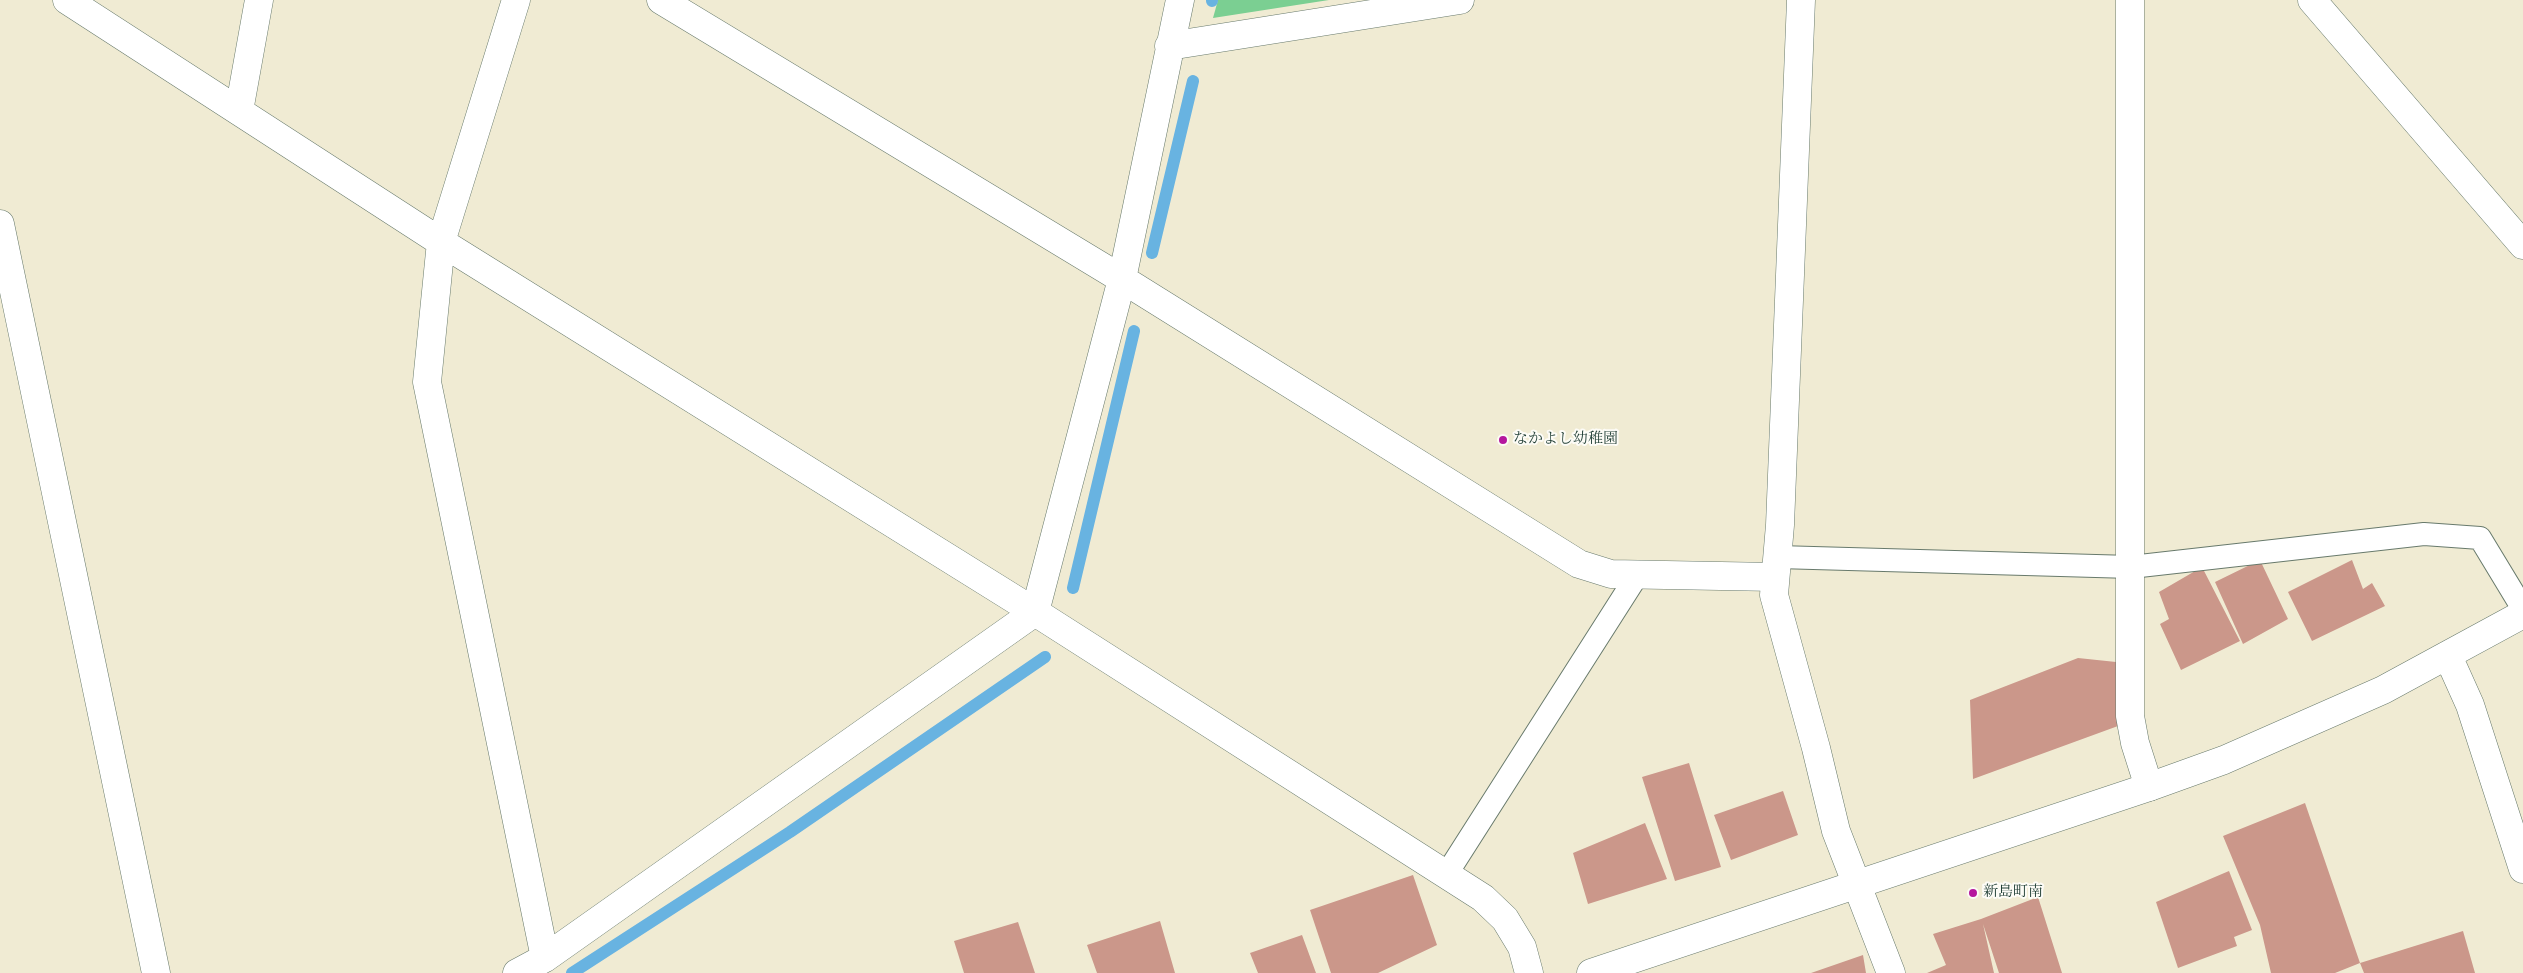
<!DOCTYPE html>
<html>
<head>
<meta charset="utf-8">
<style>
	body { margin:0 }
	canvas { display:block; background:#f0ebd3 }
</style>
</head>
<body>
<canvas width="2523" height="973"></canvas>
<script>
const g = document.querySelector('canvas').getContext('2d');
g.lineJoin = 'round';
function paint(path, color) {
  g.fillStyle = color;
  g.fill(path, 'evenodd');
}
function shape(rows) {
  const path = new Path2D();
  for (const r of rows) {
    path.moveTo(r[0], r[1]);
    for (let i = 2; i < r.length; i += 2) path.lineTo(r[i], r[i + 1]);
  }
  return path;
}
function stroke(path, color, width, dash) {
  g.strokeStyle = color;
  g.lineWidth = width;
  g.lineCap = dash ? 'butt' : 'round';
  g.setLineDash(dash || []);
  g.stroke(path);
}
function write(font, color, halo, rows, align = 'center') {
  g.font = font + ' "Sorts Mill Goudy","Noto Serif JP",serif';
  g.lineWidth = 4;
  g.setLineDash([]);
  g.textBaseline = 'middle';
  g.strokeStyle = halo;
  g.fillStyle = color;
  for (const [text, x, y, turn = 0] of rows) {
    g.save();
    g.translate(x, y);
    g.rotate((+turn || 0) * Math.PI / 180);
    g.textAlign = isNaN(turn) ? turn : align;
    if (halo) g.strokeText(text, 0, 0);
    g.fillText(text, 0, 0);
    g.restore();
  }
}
paint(shape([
	[1218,0,1329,0,1213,18]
]), '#7bcf92');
stroke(shape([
	[1212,1,1212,0],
	[1152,253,1193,81],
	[1073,588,1134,331],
	[572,973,790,832,1045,657]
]), '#68b3e1', 12);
paint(shape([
	[2260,560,2288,619,2243,644,2215,582],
	[2352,560,2363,589,2372,583,2385,606,2312,641,2288,592],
	[2202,567,2240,641,2181,670,2160,624,2169,619,2159,592],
	[2078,658,2116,662,2118,726,1973,779,1970,700],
	[1689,763,1721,867,1675,881,1642,777],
	[1783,791,1798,835,1731,860,1714,815],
	[2305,803,2360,963,2463,931,2475,973,2364,973,2360,963,2335,973,2271,973,2260,925,2223,836],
	[1645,823,1667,879,1588,904,1573,853],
	[2229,871,2252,930,2234,937,2237,946,2178,968,2156,902],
	[1413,875,1437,945,1378,973,1331,973,1310,910],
	[2038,897,2062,973,1999,973,1983,924,1994,973,1927,973,1946,965,1933,934,1981,919],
	[1160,921,1175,973,1097,973,1087,945],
	[1018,922,1035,973,964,973,954,941],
	[1302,935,1316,973,1258,973,1250,953],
	[1863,955,1866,973,1811,973]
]), '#cb978a');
const lane = shape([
	[1778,557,2131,567,2424,534,2480,538,2523,609],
	[1446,875,1638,574]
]);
const street = shape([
	[67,0,441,242,1035,612,1483,898,1505,919,1522,947,1529,973],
	[516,0,441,242,427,382,545,958],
	[661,0,1122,279,1579,564,1611,574,1775,577],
	[1801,0,1780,525,1774,595,1816,748,1836,831,1891,973],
	[2130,0,2130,716,2135,743,2149,787],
	[2312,0,2523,245],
	[1169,46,1460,0],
	[239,111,259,0],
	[0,224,156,973],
	[517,973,545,958,1035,612,1122,279,1180,0]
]);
const secondary = shape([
	[2448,656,2470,705,2523,869],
	[1591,973,2149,787,2224,760,2383,690,2523,614]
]);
stroke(lane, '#687a6c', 24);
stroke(street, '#687a6c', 29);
stroke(secondary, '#687a6c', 29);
stroke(lane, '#fff', 22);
stroke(street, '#fff', 28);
stroke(secondary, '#fff', 28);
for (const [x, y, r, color] of [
	[1503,440,5,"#b5179e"],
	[1973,893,5,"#b5179e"]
]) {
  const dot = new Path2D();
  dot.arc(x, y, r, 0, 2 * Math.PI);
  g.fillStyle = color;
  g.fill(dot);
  stroke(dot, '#fdfcf7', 2);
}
write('15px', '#1f3d34', '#fdfcf7', [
	["なかよし幼稚園",1513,440],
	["新島町南",1983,893]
], 'left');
</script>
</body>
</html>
